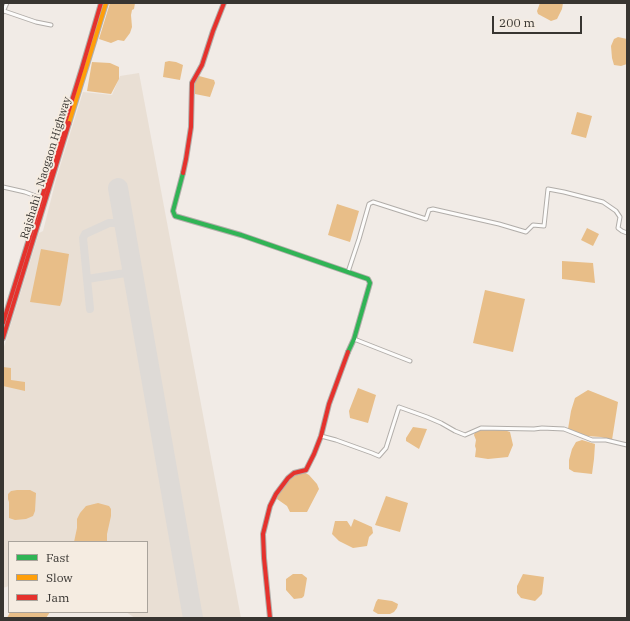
<!DOCTYPE html>
<html>
<head>
<meta charset="utf-8">
<style>
	body { margin:0 }
	#map { position:relative; width:630px; height:621px; overflow:hidden; background:#f1ebe6; font-family:"IBM Plex Serif",serif }
	canvas { display:block }
	.frame { position:absolute; inset:0; border:4px solid #383531; pointer-events:none }
	.legend { position:absolute; left:8px; top:541px; width:140px; height:72px; box-sizing:border-box; background:#f5ece1; border:1px solid #a9a39b; margin:0; padding:5px 7px; list-style:none; font-size:12px; color:#383531 }
	.legend li { display:flex; align-items:center; gap:8px; height:20px }
	.legend b { width:20px; border:1px solid #a9a39b }
	.scale { position:absolute; left:492px; top:16px; width:90px; height:18px; box-sizing:border-box; border:2px solid #383531; border-top:0; padding-left:5px; font-size:12px; line-height:14px; white-space:nowrap; color:#383531; -webkit-text-stroke:3px #f5ece1; paint-order:stroke }
</style>
</head>
<body>
<div id="map">
<canvas width="630" height="621"></canvas>
<div class="frame"></div>
<ul class="legend">
<li><b style="height:5px;background:#30b455"></b>Fast</li>
<li><b style="height:5px;background:#ff9f0a"></b>Slow</li>
<li><b style="height:5px;background:#e5322d"></b>Jam</li>
</ul>
<div class="scale">200 m</div>
</div>
<script>
const g = document.querySelector('canvas').getContext('2d');
g.lineJoin = 'round';
function paint(path, color) {
  g.fillStyle = color;
  g.fill(path, 'evenodd');
}
function shape(rows) {
  const path = new Path2D();
  for (const r of rows) {
    path.moveTo(r[0], r[1]);
    for (let i = 2; i < r.length; i += 2) path.lineTo(r[i], r[i + 1]);
  }
  return path;
}
function stroke(path, color, width, dash) {
  g.strokeStyle = color;
  g.lineWidth = width;
  g.lineCap = dash ? 'butt' : 'round';
  g.setLineDash(dash || []);
  g.stroke(path);
}
function write(font, color, halo, rows, align = 'center') {
  g.font = font + ' "IBM Plex Serif",serif';
  g.lineWidth = 4;
  g.setLineDash([]);
  g.textBaseline = 'middle';
  g.strokeStyle = halo;
  g.fillStyle = color;
  for (const [text, x, y, turn = 0] of rows) {
    g.save();
    g.translate(x, y);
    g.rotate((+turn || 0) * Math.PI / 180);
    g.textAlign = isNaN(turn) ? turn : align;
    if (halo) g.strokeText(text, 0, 0);
    g.fillText(text, 0, 0);
    g.restore();
  }
}
paint(shape([
	[139,73,192,356,241,618,135,618,126,612,147,612,147,542,9,542,9,586,3,588,3,350,39,233,43,231,57,176,83,92,112,95,120,76]
]), '#e9dfd4');
paint(shape([
	[110,3,135,3,134,9,132,10,131,15,132,27,130,33,124,41,118,40,111,43,99,39],
	[540,3,563,3,562,9,557,19,551,21,538,14,537,11],
	[618,37,627,39,627,64,621,66,614,65,612,58,611,46,614,39],
	[169,61,176,62,183,65,180,80,163,77,165,62],
	[92,62,110,63,119,67,119,79,111,94,87,91],
	[199,76,214,80,215,83,210,97,195,94,195,81],
	[577,112,592,116,586,138,571,134],
	[337,204,359,211,350,242,328,235],
	[587,228,599,234,593,246,581,240],
	[41,249,69,254,62,301,60,306,30,302],
	[562,261,593,263,595,283,562,279],
	[485,290,525,299,513,352,473,343],
	[3,367,11,368,11,380,25,382,25,391,3,386],
	[358,388,376,395,368,423,350,418,349,411],
	[588,390,618,402,612,440,601,437,587,436,568,429,571,411,575,398],
	[413,427,427,429,419,449,406,441,406,438],
	[479,429,504,430,510,432,513,445,508,457,488,459,475,457,476,449,475,446,476,440,474,435,475,432],
	[582,440,595,444,594,459,592,474,574,472,569,469,569,460,572,449,576,442],
	[304,472,309,475,317,484,319,489,307,512,290,512,287,506,277,499,278,493,295,474],
	[17,490,30,490,36,493,35,511,33,516,26,519,15,520,9,518,9,502,8,499,8,494,11,491],
	[386,496,408,503,400,532,375,525],
	[98,503,109,506,111,509,111,516,107,534,107,542,74,542,77,528,77,519,80,513,86,506],
	[354,519,372,527,373,533,369,537,367,546,353,548,339,541,332,534,335,521,347,521,351,527],
	[293,574,302,574,307,578,304,596,302,598,294,599,286,590,286,579],
	[523,574,544,577,542,594,535,601,521,598,517,593,517,586],
	[378,599,392,601,398,604,397,608,394,612,390,614,378,614,373,611,376,602],
	[10,612,50,612,46,618,7,618]
]), '#e8be88');
stroke(shape([
	[87,279,132,272],
	[90,309,83,238,85,234,109,223,119,223,125,226]
]), '#dedad6', 8);
stroke(shape([
	[118,188,193,618]
]), '#dedad6', 20);
const street = shape([
	[4,11,36,22,51,25],
	[3,12,7,3],
	[3,187,25,192,41,198],
	[348,272,359,239,369,204,373,202,426,219,429,210,433,209,499,224,526,232,533,225,544,226,548,189,564,192,603,202,616,211,620,217,618,228,622,231,627,233],
	[354,339,410,361],
	[321,436,336,440,372,453,379,456,386,448,399,407,427,417,441,423,455,431,465,435,481,428,534,429,542,428,564,429,592,440,606,440,627,445]
]);
const fast = shape([
	[183,173,173,211,175,216,241,235,368,279,370,283,354,339,348,352]
]);
const slow = shape([
	[69,123,106,3]
]);
const jam = shape([
	[183,173,186,159,191,127,192,83,202,65,213,31,224,3],
	[3,323,82,68,101,3],
	[3,338,69,123],
	[270,618,264,558,263,534,270,506,276,494,288,478,294,473,306,470,314,454,321,436,329,404,348,352]
]);
stroke(street, '#b1ada9', 5);
stroke(fast, '#b1ada9', 6);
stroke(slow, '#b1ada9', 6);
stroke(jam, '#b1ada9', 6);
stroke(street, '#fdfcfb', 3);
stroke(fast, '#30b455', 4);
stroke(slow, '#ff9f0a', 4);
stroke(jam, '#e5322d', 4);
write('11px', '#383531', '#f5ece1', [
	["Rajshahi - Naogaon Highway",46,168,-73]
]);
</script>
</body>
</html>
